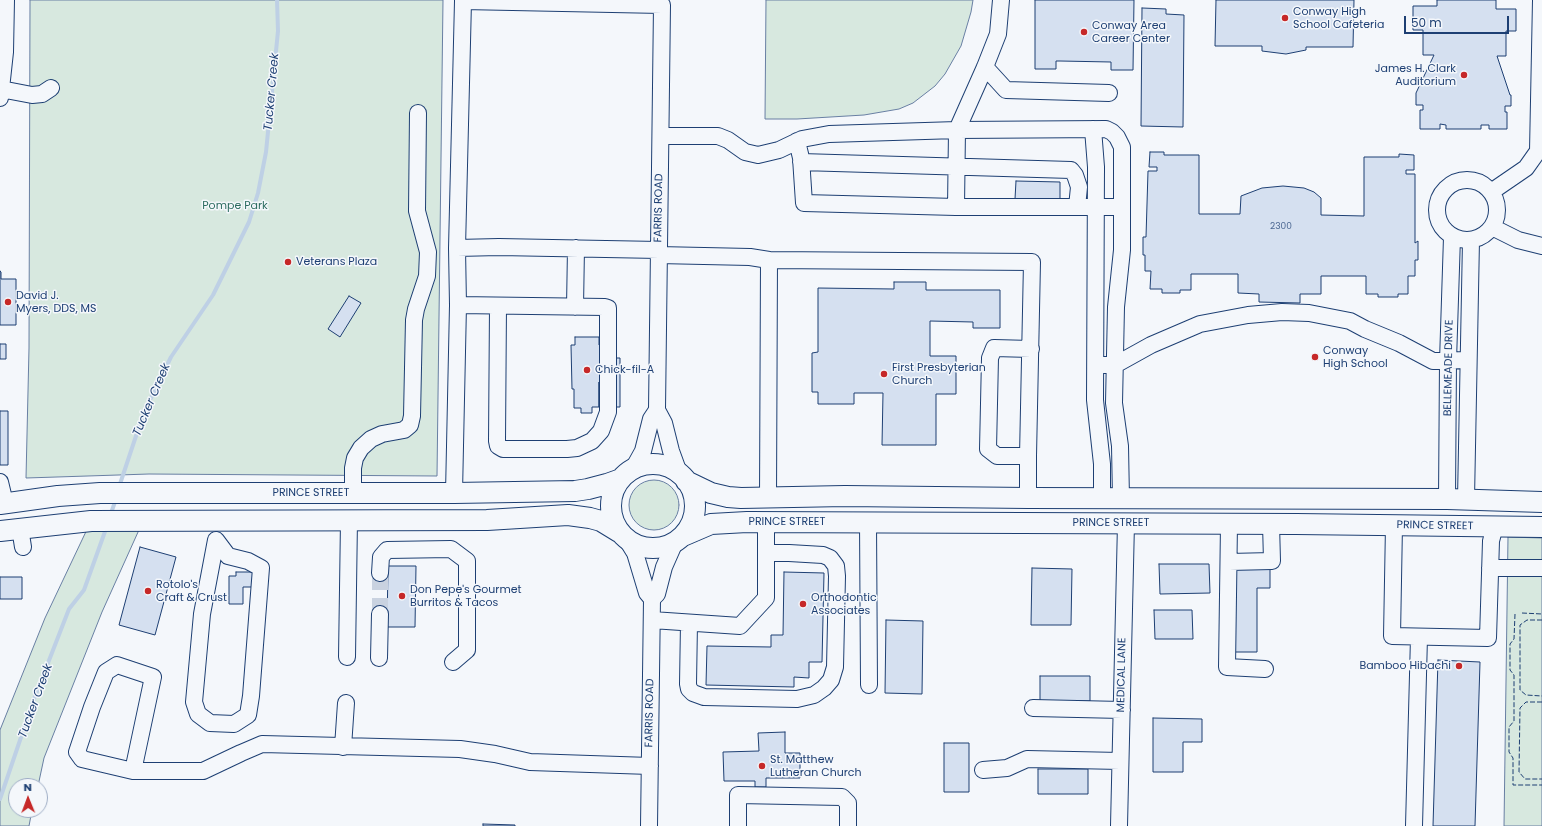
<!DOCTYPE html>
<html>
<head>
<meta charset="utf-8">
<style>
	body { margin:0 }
	#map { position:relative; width:1542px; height:826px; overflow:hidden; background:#f4f7fb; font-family:Poppins,sans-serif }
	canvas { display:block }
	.north { position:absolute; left:8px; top:778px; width:40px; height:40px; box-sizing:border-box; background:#f4f7fb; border:1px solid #9eadc5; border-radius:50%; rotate:359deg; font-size:11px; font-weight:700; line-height:16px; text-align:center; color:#1d3f73 }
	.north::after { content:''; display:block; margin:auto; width:14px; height:18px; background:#c62828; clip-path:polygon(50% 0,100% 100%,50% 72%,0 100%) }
	.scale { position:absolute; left:1404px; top:16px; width:105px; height:18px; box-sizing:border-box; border:2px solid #1d3f73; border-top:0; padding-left:5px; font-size:12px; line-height:14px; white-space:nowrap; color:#1d3f73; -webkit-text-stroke:3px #f4f7fb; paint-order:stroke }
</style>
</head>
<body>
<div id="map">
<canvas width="1542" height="826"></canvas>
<div class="north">N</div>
<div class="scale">50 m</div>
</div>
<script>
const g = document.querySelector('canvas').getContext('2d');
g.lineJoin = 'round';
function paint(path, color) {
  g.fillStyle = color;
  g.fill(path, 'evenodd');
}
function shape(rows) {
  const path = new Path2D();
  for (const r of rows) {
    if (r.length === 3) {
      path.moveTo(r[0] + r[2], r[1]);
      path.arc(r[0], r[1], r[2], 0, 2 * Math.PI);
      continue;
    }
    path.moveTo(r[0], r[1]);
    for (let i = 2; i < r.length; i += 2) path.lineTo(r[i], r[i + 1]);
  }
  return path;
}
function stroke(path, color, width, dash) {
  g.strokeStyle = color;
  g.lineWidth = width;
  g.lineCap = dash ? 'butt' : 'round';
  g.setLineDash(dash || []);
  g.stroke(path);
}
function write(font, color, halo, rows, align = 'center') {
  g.font = font + ' Poppins,sans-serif';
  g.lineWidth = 3;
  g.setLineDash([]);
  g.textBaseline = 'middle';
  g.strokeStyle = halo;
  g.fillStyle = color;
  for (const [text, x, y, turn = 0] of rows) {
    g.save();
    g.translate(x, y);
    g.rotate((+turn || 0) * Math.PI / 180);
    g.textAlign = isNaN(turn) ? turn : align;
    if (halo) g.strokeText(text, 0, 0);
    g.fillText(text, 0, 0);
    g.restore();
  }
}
const green = shape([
	[30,0,443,0,437,476,149,474,26,478,29,348,30,0],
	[766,0,973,0,971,12,961,46,945,74,935,86,913,103,899,109,864,115,797,119,765,119,766,0],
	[654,505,25],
	[91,521,143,521,102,612,44,758,38,786,16,786,16,810,32,810,29,826,0,826,0,730,45,618,91,521],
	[1508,537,1542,538,1542,826,1504,826,1508,537]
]);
paint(green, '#d7e8df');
stroke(green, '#687fa3', 1);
stroke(shape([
	[119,487,144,412,171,357,213,295,249,222,258,193,266,152,278,31,277,0],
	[110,516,116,499],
	[0,799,34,699,69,609,84,590,107,526]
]), '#bed0e5', 4);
const building = shape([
	[1035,0,1134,0,1133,70,1111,70,1111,62,1060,61,1056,61,1056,69,1035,69,1035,0],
	[1216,0,1354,0,1353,47,1306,47,1306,50,1286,54,1262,51,1262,46,1215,46,1216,0],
	[1437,0,1496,0,1496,9,1516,9,1516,31,1506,31,1506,56,1497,56,1510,95,1511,95,1511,106,1505,106,1505,112,1507,112,1507,129,1489,129,1489,125,1481,125,1481,129,1446,129,1446,125,1440,124,1440,129,1420,129,1420,110,1423,110,1423,105,1416,105,1416,93,1434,55,1423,55,1423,30,1413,30,1413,6,1437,6,1437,0],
	[1142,8,1166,9,1166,14,1184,15,1183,127,1141,126,1142,8],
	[1150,152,1164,152,1164,155,1199,155,1199,214,1240,214,1241,196,1262,188,1283,186,1304,188,1314,192,1321,198,1321,215,1364,216,1364,157,1399,157,1399,154,1414,155,1414,170,1406,170,1406,174,1415,174,1415,243,1418,241,1418,260,1415,260,1415,276,1408,276,1408,294,1398,294,1398,297,1378,297,1378,294,1366,294,1366,276,1321,276,1321,294,1300,294,1300,303,1259,302,1259,294,1238,293,1238,274,1191,274,1191,290,1180,290,1180,293,1162,293,1162,289,1150,289,1151,271,1145,271,1145,255,1143,255,1143,237,1146,237,1148,171,1157,171,1157,167,1149,167,1150,152],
	[1016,181,1060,182,1060,199,1015,199,1016,181],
	[0,271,1,272,1,279,16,279,16,325,0,325,0,271],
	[894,282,926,282,926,290,1000,290,1000,328,973,328,973,322,930,321,930,356,956,356,956,394,936,394,936,445,882,445,883,393,854,393,854,404,818,404,818,392,812,392,812,353,818,352,818,288,894,289,894,282],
	[349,296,361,303,340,337,328,329,349,296],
	[575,337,599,337,599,345,602,345,602,382,599,382,599,407,592,407,592,413,581,413,581,408,574,408,574,389,572,389,571,345,575,345,575,337],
	[0,344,6,344,6,359,0,359,0,344],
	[602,358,620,358,620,407,599,407,599,382,602,382,602,358],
	[0,411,8,411,8,465,0,465,0,411],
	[140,547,176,557,155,635,119,625,140,547],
	[1159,564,1209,564,1210,593,1160,594,1159,564],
	[388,566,416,566,415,627,387,627,388,566],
	[1234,567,1270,567,1270,588,1257,588,1257,652,1234,652,1234,567],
	[1032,568,1072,569,1071,625,1031,625,1032,568],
	[236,572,254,572,254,587,243,587,243,604,229,604,229,576,236,576,236,572],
	[784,572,824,573,822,662,809,662,809,678,794,677,794,687,706,685,707,646,771,647,771,635,783,635,784,572],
	[0,577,22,577,22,599,0,599,0,577],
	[1154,610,1192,610,1193,639,1155,639,1154,610],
	[886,620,923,621,922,694,885,693,886,620],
	[1438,660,1480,662,1475,826,1433,826,1438,660],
	[1040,676,1090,676,1090,701,1040,701,1040,676],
	[1153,718,1202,719,1202,742,1183,742,1183,772,1153,772,1153,718],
	[785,732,785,753,800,753,800,778,766,778,766,787,755,787,755,781,724,781,723,752,759,751,758,733,785,732],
	[944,743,969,743,969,792,944,792,944,743],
	[1038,769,1088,769,1088,794,1038,794,1038,769],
	[483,824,515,825,515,826,483,826,483,824]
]);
paint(building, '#d5e0f0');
stroke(building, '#1d3f73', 1);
stroke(shape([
	[380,614,380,573]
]), '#c9d2e0', 16, [16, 8]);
const minor = shape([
	[1001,0,998,34,985,67,957,130,1106,129,1112,132,1117,137,1122,147,1122,250,1116,307,1114,403,1120,446,1121,499],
	[662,5,657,410,664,423,671,451,679,473],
	[985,67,1006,90,1109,93],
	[1,89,32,95,42,94,51,88],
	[0,98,5,52,6,0],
	[1093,129,1096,167,1095,400,1102,464,1102,499],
	[661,136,718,136,728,140,745,152,758,155,779,150,802,139,829,134,957,130,956,207],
	[797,141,801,158,804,203,956,207,1122,207],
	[801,162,1071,170,1075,175,1079,187,1077,207],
	[1467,210,30],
	[1491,192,1526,168,1538,151,1541,0],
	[1492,227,1518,240,1542,246],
	[457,248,499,247,659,250],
	[658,255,750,257,769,260],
	[458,305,605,307,608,308,608,412,601,431,592,441,577,448,567,449,503,449,498,446,497,441,498,306],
	[575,307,576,248],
	[1096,365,1115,365,1151,345,1200,324,1248,315,1282,312,1309,313,1350,321,1365,329,1399,343,1433,361,1468,360],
	[1028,456,997,456,988,449,990,358,994,348,1031,349],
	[633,469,643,451,651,419,657,410],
	[0,482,5,503],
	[353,493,353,468,355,458,361,448,371,439,382,434,404,430,410,425,412,416,414,320,416,309,427,276,428,252,417,211,418,113],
	[454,493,458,305,457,248,463,1,662,5],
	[768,498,769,260,1032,262,1028,456,1028,498],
	[1447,499,1448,361,1452,237],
	[1466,499,1471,240],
	[868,522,869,685],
	[1229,524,1227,667,1265,669],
	[1394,525,1392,636,1488,638,1491,541,1495,526],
	[20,528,23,547],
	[216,540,228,556,248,561,261,568,251,696,248,715,234,724,210,723,198,714,194,702,202,614,216,540],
	[627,540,635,553,647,593,652,599,649,826],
	[1229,562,1272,561,1271,524],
	[1490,568,1542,568],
	[380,573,381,557,387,550,451,549,467,561,467,650,453,662],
	[652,599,657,594,664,567,675,542],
	[652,620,740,626,766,598,766,522],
	[689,623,688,684,689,689,693,693,704,697,797,699,814,695,824,688,831,680,835,667,837,576,836,566,830,558,823,555,789,553,766,553],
	[347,657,349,520],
	[379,658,380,614],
	[1033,708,1122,710],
	[343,747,346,703],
	[983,770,1007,768,1027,759,1120,761],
	[133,771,153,677,117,665,106,672,92,707,77,752,82,759,133,771,203,771,241,753,262,744,460,749,495,754,530,762,650,766],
	[738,826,738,795,842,797,848,803,848,826],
	[1119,826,1126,523],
	[1414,826,1419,637]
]);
const major = shape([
	[653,506,42],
	[686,481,711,493,728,497,741,498,845,496,1028,498,1447,499,1542,502],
	[0,504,58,496,100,493,454,493,575,491,588,489,607,484,621,479],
	[0,531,91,521,487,520,568,515,590,518,601,521,619,532],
	[683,536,711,524,747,522,1296,524,1542,527]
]);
stroke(minor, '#1d3f73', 18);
stroke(major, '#1d3f73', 22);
stroke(minor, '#f4f7fb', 16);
stroke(major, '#f4f7fb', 20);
stroke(shape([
	[1522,613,1542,614],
	[1515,614,1514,639,1510,644,1510,670,1514,675,1514,721,1509,727,1509,752,1513,758,1513,785,1542,785],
	[1542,620,1527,620,1520,625,1520,690,1526,695,1542,696],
	[1542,702,1526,702,1520,708,1519,772,1525,779,1542,779]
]), '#1d3f73', 1, [5, 2]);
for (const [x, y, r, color] of [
	[1285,18,4,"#c62828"],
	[1084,32,4,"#c62828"],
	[1464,75,4,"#c62828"],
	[288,262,4,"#c62828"],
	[8,302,4,"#c62828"],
	[1315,357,4,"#c62828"],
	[587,370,4,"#c62828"],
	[884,374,4,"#c62828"],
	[148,591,4,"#c62828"],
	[402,596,4,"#c62828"],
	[803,604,4,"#c62828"],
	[1459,666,4,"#c62828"],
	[762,766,4,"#c62828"]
]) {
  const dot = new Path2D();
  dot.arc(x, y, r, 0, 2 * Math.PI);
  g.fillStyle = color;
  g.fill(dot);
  stroke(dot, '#f4f7fb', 1.5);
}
write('9px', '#4b6792', null, [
	["2300",1281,227]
]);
write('11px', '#1d3f73', '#f4f7fb', [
	["Conway High",1293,12],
	["School Cafeteria",1293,25],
	["Conway Area",1092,26],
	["Career Center",1092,39],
	["James H. Clark",1456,69,"right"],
	["Auditorium",1456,82,"right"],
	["Veterans Plaza",296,262],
	["David J.",16,296],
	["Myers, DDS, MS",16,309],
	["Conway",1323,351],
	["High School",1323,364],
	["First Presbyterian",892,368],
	["Church",892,381],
	["Chick-fil-A",595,370],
	["Rotolo's",156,585],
	["Craft & Crust",156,598],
	["Don Pepe's Gourmet",410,590],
	["Burritos & Tacos",410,603],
	["Orthodontic",811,598],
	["Associates",811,611],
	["Bamboo Hibachi",1451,666,"right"],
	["St. Matthew",770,760],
	["Lutheran Church",770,773]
], 'left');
write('11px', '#2c6c60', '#f4f7fb', [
	["Pompe Park",235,206]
]);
write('11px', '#1d3f73', '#f4f7fb', [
	["FARRIS ROAD",659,208,-89],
	["BELLEMEADE DRIVE",1449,368,-89],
	["PRINCE STREET",311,493],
	["PRINCE STREET",787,522],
	["PRINCE STREET",1111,523],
	["PRINCE STREET",1435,526,1],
	["MEDICAL LANE",1122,675,-89],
	["FARRIS ROAD",650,713,-89]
]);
write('italic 12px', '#1d3f73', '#f4f7fb', [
	["Tucker Creek",272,92,-85],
	["Tucker Creek",152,400,-67],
	["Tucker Creek",36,701,-70]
]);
</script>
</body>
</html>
